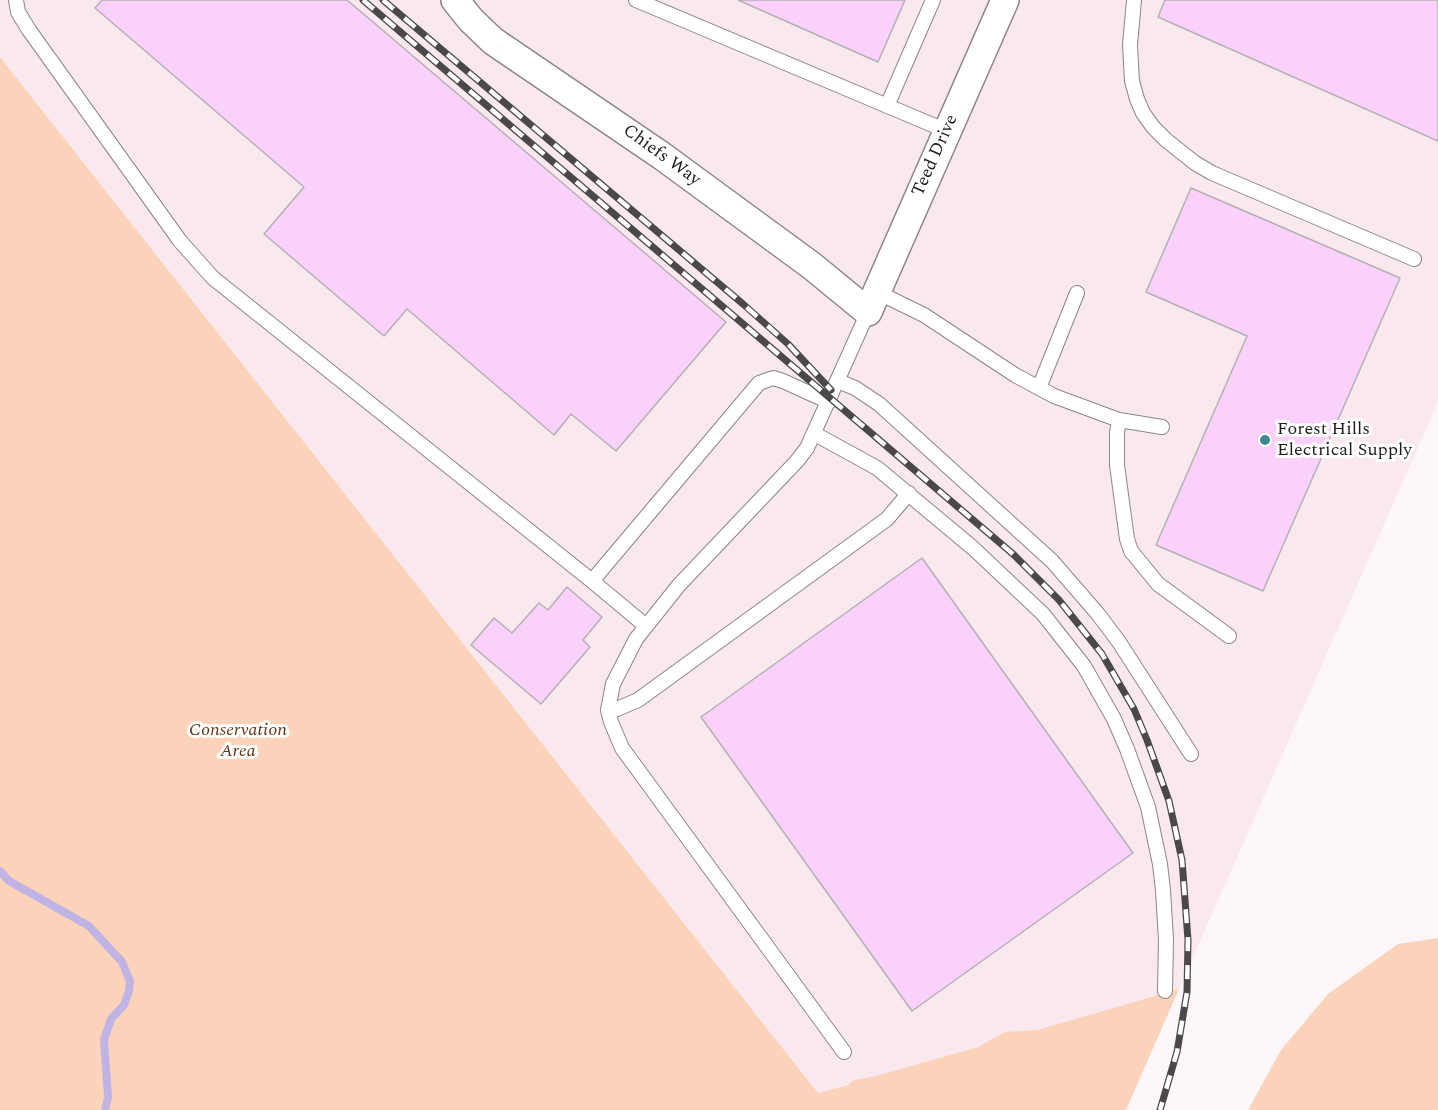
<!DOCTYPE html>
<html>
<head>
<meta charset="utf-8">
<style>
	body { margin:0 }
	canvas { display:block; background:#fef7fa }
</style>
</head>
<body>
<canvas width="1438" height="1110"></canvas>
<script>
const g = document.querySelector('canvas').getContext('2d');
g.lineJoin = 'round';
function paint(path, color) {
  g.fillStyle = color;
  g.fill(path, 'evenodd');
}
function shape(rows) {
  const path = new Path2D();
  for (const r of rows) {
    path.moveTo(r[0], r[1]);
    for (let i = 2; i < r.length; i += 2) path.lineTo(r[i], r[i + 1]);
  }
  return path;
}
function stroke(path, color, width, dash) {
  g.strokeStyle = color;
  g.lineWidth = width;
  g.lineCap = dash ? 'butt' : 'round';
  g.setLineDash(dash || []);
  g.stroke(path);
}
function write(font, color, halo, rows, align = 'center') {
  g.font = font + ' Spectral,serif';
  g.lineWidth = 6;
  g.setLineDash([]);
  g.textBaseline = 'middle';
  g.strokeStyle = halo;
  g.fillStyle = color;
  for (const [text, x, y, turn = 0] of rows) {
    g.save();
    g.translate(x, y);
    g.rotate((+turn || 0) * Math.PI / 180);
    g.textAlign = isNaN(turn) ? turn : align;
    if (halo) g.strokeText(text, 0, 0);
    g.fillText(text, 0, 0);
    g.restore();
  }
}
paint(shape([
	[0,0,1438,0,1438,402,1179,989,818,1093,0,57]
]), '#f9e9ee');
paint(shape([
	[0,57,818,1093,848,1085,854,1080,876,1076,978,1047,1005,1032,1037,1030,1179,989,1126,1110,0,1110],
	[1438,938,1438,1110,1248,1110,1281,1050,1328,994,1398,944]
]), '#fbd3bb');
stroke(shape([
	[0,871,9,881,89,926,122,962,130,981,129,991,124,1005,111,1019,104,1040,108,1097,105,1110]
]), '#c0b4e5', 8);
const building = shape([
	[102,0,347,0,726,322,616,451,571,414,554,435,407,309,384,336,264,234,304,187,95,8,102,0],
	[738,0,905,0,878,62,738,0],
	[1165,0,1438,0,1438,141,1158,17,1165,0],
	[1191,188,1400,278,1263,591,1156,545,1247,336,1146,292,1191,188],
	[922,558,1133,853,912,1011,701,717,922,558],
	[567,587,602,617,583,640,590,647,541,704,471,645,494,618,512,633,539,603,548,610,567,587]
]);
paint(building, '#f9d1fa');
stroke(building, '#b4b0b4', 1.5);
const service = shape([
	[16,0,18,12,29,30,180,241,213,278,592,581,646,626],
	[636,0,947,131],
	[1134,0,1130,45,1132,81,1137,99,1143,113,1153,127,1166,140,1195,163,1212,173,1414,259],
	[887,106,933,0],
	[877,292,924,315,1015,375,1054,396,1119,420,1162,427],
	[838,381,855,388,879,404,1052,561,1098,614,1119,642,1191,754],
	[1039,388,1077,293],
	[1119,420,1117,433,1117,465,1127,539,1131,551,1158,584,1229,636],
	[815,434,877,468,973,548,1043,614,1084,666,1114,719,1127,749,1148,807,1160,864,1163,890,1166,940,1165,991],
	[592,581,759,383,773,378,783,381,829,402],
	[608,710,617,709,638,700,887,519,909,493],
	[844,1052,622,748,611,722,608,710,613,684,636,639,679,585,797,461,807,448,868,312]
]);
const minor = shape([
	[455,0,471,20,493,41,662,156,812,266,868,312,1005,0]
]);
stroke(service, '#8c8588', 16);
stroke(minor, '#8c8588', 30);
stroke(service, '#fff', 14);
stroke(minor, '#fff', 27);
const rail = shape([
	[363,0,1013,554,1059,600,1102,654,1134,709,1147,740,1169,801,1182,860,1188,940,1187,992,1177,1052,1160,1110],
	[383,0,743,304,788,344,831,390]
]);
stroke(rail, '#4b484a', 7);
stroke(rail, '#fff', 4.5, [14]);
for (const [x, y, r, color] of [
	[1265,440,6,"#418791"]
]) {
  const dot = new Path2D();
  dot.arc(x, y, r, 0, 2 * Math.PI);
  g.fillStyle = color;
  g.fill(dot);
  stroke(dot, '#fff', 2);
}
write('18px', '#1d1b1c', '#fff', [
	["Chiefs Way",661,156,36],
	["Teed Drive",936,156,-66]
]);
write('18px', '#1d1b1c', '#fff', [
	["Forest Hills",1277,430],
	["Electrical Supply",1277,451]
], 'left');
write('italic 18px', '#613412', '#fff', [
	["Conservation",238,731],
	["Area",238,752]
]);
</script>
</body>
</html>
